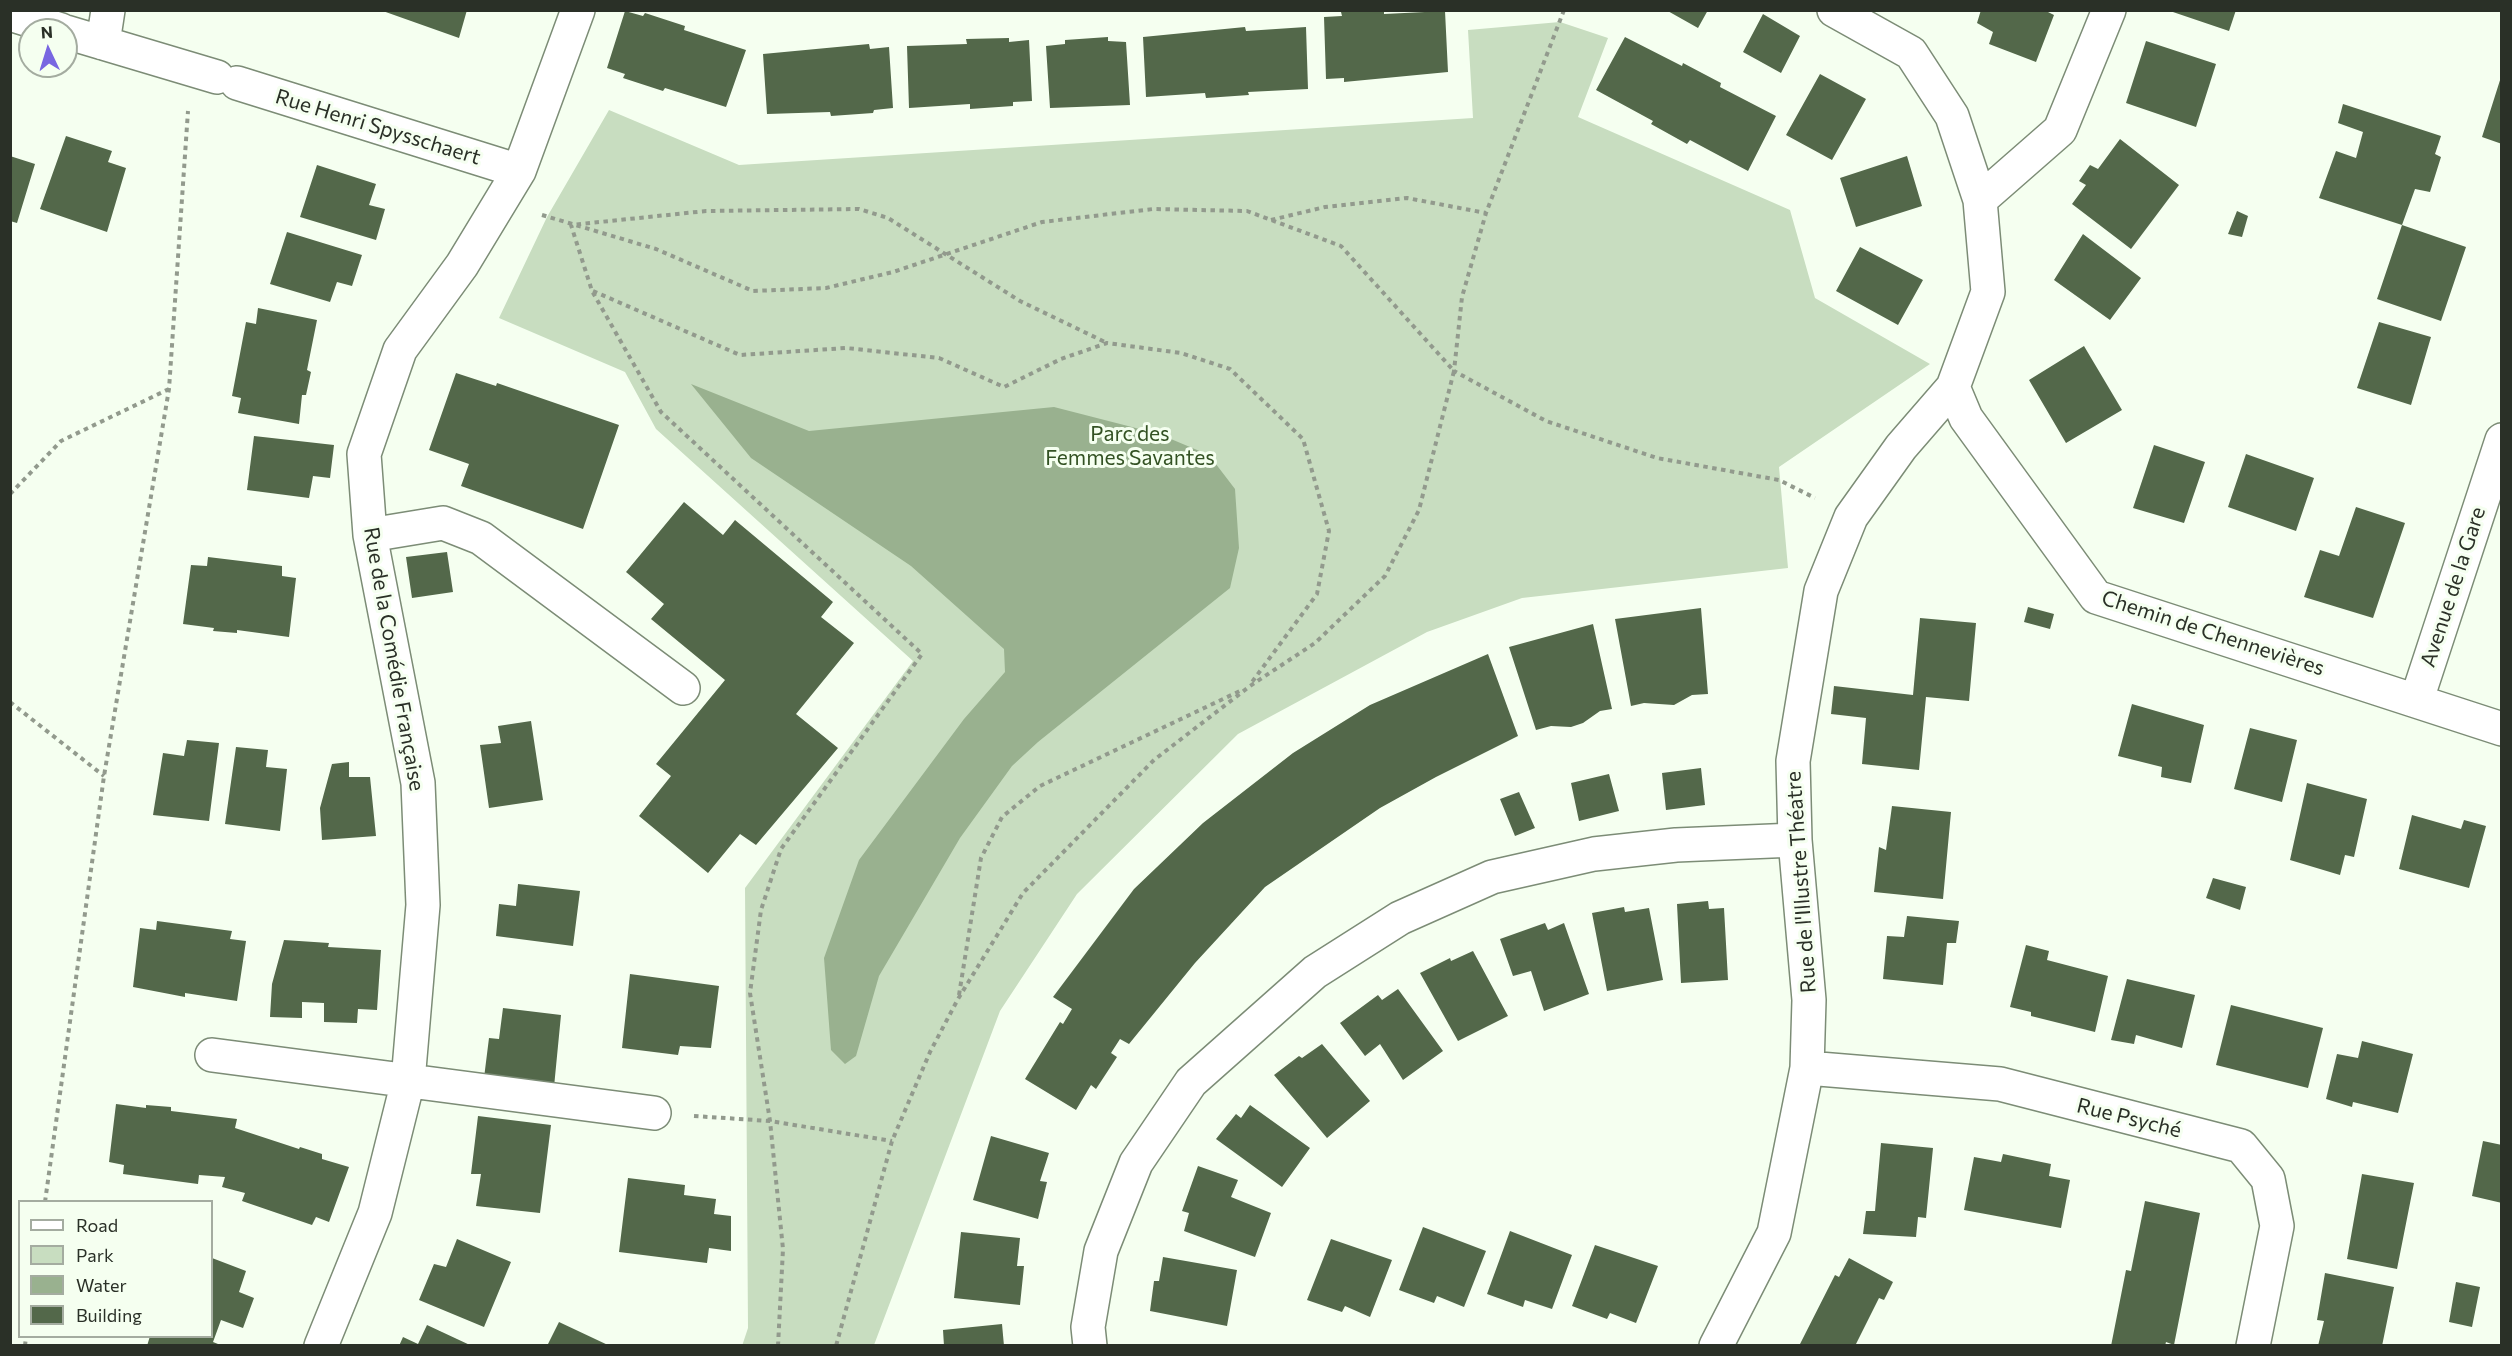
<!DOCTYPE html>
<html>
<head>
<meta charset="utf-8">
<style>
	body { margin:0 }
	#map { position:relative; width:2512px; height:1356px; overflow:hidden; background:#f5fff0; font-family:Commissioner,sans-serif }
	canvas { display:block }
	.frame { position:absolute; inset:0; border:12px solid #2a3027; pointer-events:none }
	.legend { position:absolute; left:18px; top:1200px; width:195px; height:138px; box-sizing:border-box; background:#f5fff0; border:2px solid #a4aca0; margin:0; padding:8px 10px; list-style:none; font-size:18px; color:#2a3027 }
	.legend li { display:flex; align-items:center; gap:12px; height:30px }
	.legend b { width:30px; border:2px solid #a4aca0 }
	.north { position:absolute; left:18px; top:18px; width:60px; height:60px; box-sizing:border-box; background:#f5fff0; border:2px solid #a4aca0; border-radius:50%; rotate:356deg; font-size:16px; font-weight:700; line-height:24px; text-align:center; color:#2a3027 }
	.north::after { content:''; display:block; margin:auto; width:21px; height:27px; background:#7866e1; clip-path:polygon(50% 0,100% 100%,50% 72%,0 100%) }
</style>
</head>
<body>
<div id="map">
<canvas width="2512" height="1356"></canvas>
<div class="frame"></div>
<ul class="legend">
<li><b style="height:8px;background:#fff"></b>Road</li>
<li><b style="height:16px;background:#c8ddc0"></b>Park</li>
<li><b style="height:16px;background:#99b18f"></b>Water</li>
<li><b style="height:16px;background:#53684a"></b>Building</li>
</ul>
<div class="north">N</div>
</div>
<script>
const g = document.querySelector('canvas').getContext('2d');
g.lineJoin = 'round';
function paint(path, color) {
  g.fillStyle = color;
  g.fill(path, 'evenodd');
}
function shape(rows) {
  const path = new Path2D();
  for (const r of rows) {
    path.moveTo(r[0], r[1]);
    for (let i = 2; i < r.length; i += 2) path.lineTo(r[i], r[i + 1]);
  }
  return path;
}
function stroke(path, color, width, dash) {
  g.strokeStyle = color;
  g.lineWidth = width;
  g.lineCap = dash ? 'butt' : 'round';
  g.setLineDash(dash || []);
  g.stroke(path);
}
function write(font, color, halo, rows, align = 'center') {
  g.font = font + ' Commissioner,sans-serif';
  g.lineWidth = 6;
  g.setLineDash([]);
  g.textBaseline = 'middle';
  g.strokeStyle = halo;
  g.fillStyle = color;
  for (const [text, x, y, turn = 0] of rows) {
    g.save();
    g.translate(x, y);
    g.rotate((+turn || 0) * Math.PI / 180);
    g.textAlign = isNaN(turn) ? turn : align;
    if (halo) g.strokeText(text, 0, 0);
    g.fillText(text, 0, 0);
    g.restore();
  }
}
paint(shape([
	[1560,22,1608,38,1578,117,1790,210,1815,298,1930,364,1779,467,1788,568,1522,598,1427,632,1238,734,1077,894,1000,1011,874,1345,742,1346,748,1328,745,888,913,661,656,429,625,372,499,318,547,217,609,110,739,165,1473,118,1468,30]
]), '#c8ddc0');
paint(shape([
	[691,384,809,431,1054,407,1159,434,1209,455,1235,489,1239,548,1230,588,1038,742,1012,766,960,838,879,976,856,1056,845,1064,831,1050,824,958,859,860,964,719,1005,672,1004,649,911,566,751,458]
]), '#99b18f');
paint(shape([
	[380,10,467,10,459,38],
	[1366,10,1384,10,1384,14,1445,11,1448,72,1344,82,1344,78,1326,79,1324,17,1342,16,1341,12],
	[1666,10,1708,10,1698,28],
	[1981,10,2044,10,2054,15,2036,62,1989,44,1993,32,1977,23],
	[2167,10,2236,10,2229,31],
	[625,11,643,16,645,13,685,26,684,30,746,50,726,107,665,88,663,91,623,78,625,74,607,68],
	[1763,14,1800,36,1781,73,1743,52],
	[1245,27,1246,31,1306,27,1308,89,1248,92,1249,95,1206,98,1205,93,1146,97,1143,37],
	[1108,37,1108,41,1126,42,1130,105,1050,108,1046,46,1065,44,1065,40],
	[1625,37,1682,66,1683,63,1721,83,1720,87,1776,116,1748,171,1690,140,1687,144,1651,124,1653,121,1596,90],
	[1009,38,1009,42,1029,40,1032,101,1013,102,1013,106,970,109,970,104,909,108,907,46,967,44,966,39],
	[2146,41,2216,64,2196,127,2126,103],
	[869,44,870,49,889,47,893,108,874,110,873,113,831,116,830,112,767,114,763,54],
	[1820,74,1866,99,1832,160,1786,135],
	[2501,77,2502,77,2502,144,2482,137],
	[2343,104,2441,136,2435,154,2441,157,2430,192,2415,189,2402,225,2466,247,2441,321,2377,299,2402,225,2319,198,2336,151,2356,158,2363,132,2338,123],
	[66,136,112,151,108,162,126,168,107,232,40,209],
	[2120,139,2179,185,2131,249,2072,204,2086,185,2079,181,2090,165,2098,169],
	[10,156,35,164,17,223,10,221],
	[1907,156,1922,206,1856,227,1840,178],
	[317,165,376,184,369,205,385,209,376,240,300,217],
	[2237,211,2248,216,2242,237,2228,234],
	[287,232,362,255,352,286,337,282,330,302,270,284],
	[2083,234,2141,278,2110,320,2054,280],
	[1860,247,1923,280,1898,325,1836,291],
	[258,308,317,320,307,370,311,372,306,395,302,395,299,424,238,413,241,398,232,396,246,322,256,324],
	[2379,322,2431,337,2411,405,2357,388],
	[2084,346,2122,410,2066,443,2029,380],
	[456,373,496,386,497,383,619,425,583,529,461,486,469,464,429,450],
	[254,436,334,445,330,478,313,476,309,498,247,490],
	[2154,445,2205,462,2184,523,2133,508],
	[2246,454,2314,478,2296,531,2228,507],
	[684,502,723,535,735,520,833,602,821,617,854,643,796,714,838,748,756,845,740,834,708,873,639,816,671,776,656,764,725,680,651,619,664,604,626,572],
	[2356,507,2405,523,2373,618,2304,597,2320,550,2339,556],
	[447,552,453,592,412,598,406,557],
	[208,557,282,566,282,576,296,578,289,637,237,630,237,633,213,631,214,628,183,624,191,565,207,566],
	[2028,607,2054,614,2050,629,2024,622],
	[1701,608,1708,694,1692,695,1674,705,1644,703,1631,706,1615,619],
	[1920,618,1976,623,1969,701,1926,697,1919,770,1862,764,1866,718,1831,714,1834,686,1913,695],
	[1593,624,1612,709,1600,711,1583,723,1571,727,1551,726,1536,730,1509,647],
	[1488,654,1518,736,1436,777,1380,808,1265,887,1195,963,1129,1044,1120,1039,1111,1053,1117,1057,1096,1089,1091,1085,1076,1110,1025,1079,1060,1022,1063,1024,1072,1009,1053,997,1134,889,1203,823,1293,753,1370,705],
	[2132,704,2204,725,2191,783,2161,777,2162,767,2118,756],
	[531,721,543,800,489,808,480,745,501,743,498,726],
	[2250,728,2297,740,2282,802,2234,789],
	[187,740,219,743,209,821,153,815,163,753,184,756],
	[236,747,268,750,266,767,287,769,280,831,225,824],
	[349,762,349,777,370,777,376,836,322,840,320,808,332,764],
	[1701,768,1705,805,1666,810,1662,773],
	[1609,774,1619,811,1579,821,1571,783],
	[2307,783,2367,799,2354,857,2345,855,2340,875,2290,860],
	[1519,792,1535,828,1515,836,1500,799],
	[1892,806,1951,812,1943,899,1874,892,1879,847,1886,850],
	[2412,815,2461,829,2464,820,2486,826,2469,888,2399,869],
	[2213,878,2246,887,2240,910,2206,898],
	[518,884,580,891,573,946,496,936,499,904,516,906],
	[1708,901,1709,909,1724,908,1728,980,1681,983,1677,904],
	[1624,907,1625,912,1649,908,1663,980,1607,991,1592,913],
	[1907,916,1959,921,1956,943,1947,943,1943,985,1883,979,1887,936,1904,937],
	[157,921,232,931,230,939,246,941,237,1001,185,993,185,997,133,987,140,928,156,930],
	[1545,923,1548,930,1564,923,1589,994,1544,1011,1531,971,1513,976,1500,939],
	[284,940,329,943,328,947,381,950,377,1010,358,1009,357,1023,324,1022,324,1003,302,1002,302,1018,270,1017,272,984],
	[2026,945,2049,951,2047,960,2108,976,2095,1032,2031,1016,2031,1012,2010,1007],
	[1473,951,1508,1016,1458,1041,1420,973,1450,958,1451,961],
	[630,974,719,986,711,1048,680,1046,678,1055,622,1048],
	[2127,979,2195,995,2182,1048,2136,1035,2134,1044,2111,1040],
	[1398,989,1443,1051,1403,1080,1380,1044,1365,1056,1340,1023,1378,995,1382,1000],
	[2231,1005,2323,1028,2308,1088,2216,1065],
	[503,1008,561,1015,554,1087,484,1078,489,1038,499,1039],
	[2362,1041,2413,1054,2398,1113,2353,1102,2352,1107,2326,1099,2337,1054,2358,1058],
	[1322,1044,1370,1101,1327,1138,1274,1075,1299,1056,1302,1058],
	[116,1104,146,1108,146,1105,171,1107,171,1111,237,1119,235,1128,299,1149,300,1147,322,1154,322,1159,349,1167,329,1222,316,1217,312,1225,242,1201,245,1193,222,1187,225,1177,199,1175,198,1184,123,1174,124,1165,109,1162],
	[1250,1105,1310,1148,1282,1187,1216,1139,1236,1114,1241,1118],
	[478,1116,551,1125,540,1213,476,1206,481,1174,471,1174],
	[991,1136,1049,1153,1040,1181,1047,1182,1038,1219,973,1200],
	[2483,1141,2502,1145,2502,1203,2472,1196],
	[1881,1143,1933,1148,1926,1218,1918,1217,1916,1237,1863,1234,1866,1211,1875,1211],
	[2003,1154,2051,1164,2049,1176,2070,1180,2061,1228,1964,1210,1974,1157,2001,1162],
	[1198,1166,1238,1180,1231,1197,1271,1213,1255,1257,1184,1231,1189,1213,1182,1211],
	[2362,1174,2414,1183,2397,1269,2347,1259],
	[628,1178,685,1185,684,1195,716,1199,714,1214,731,1216,731,1251,709,1248,707,1263,619,1252],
	[2145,1201,2200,1213,2174,1345,2166,1342,2165,1346,2111,1346,2126,1270,2131,1271],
	[1423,1227,1486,1251,1464,1307,1437,1296,1434,1303,1399,1290],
	[1510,1231,1572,1255,1552,1309,1525,1300,1523,1307,1487,1294],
	[961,1232,1020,1238,1017,1266,1024,1266,1020,1305,954,1298],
	[457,1239,511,1262,484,1327,419,1300,434,1264,446,1267],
	[1331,1239,1392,1260,1370,1317,1345,1306,1342,1312,1307,1300],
	[1595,1245,1658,1266,1636,1323,1610,1313,1607,1319,1572,1306],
	[1163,1257,1237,1270,1227,1326,1150,1311,1154,1281,1159,1281],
	[212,1258,246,1271,239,1292,254,1298,243,1328,221,1320,213,1342,223,1346,147,1346,150,1336,212,1336],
	[1849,1258,1893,1282,1884,1300,1879,1298,1855,1346,1799,1346,1835,1275,1839,1277],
	[2325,1273,2394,1287,2382,1346,2318,1346,2324,1321,2317,1320],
	[2456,1282,2480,1287,2472,1327,2449,1322],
	[559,1322,610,1346,547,1346],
	[1002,1324,1004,1346,944,1346,943,1330],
	[427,1325,472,1346,399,1346,403,1337,418,1344]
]), '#53684a');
const minor = shape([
	[10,14,61,30],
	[66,32,217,77],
	[103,43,108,10],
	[237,83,519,171],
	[1980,200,2060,130,2109,10],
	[1953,387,1966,418,2096,597,2502,729],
	[370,535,443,523,481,538,683,688],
	[2417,699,2502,440],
	[212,1055,654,1113],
	[1807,1068,2000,1084,2241,1146,2268,1179,2277,1226,2253,1346],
	[321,1346,375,1213,408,1081,423,905,418,783,370,535,364,454,400,350,462,265,519,171,578,10],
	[1090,1346,1088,1327,1101,1251,1136,1163,1191,1082,1315,972,1400,918,1492,877,1594,854,1676,845,1795,840],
	[1716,1346,1774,1233,1807,1068,1809,1000,1795,840,1793,761,1821,591,1851,517,1901,447,1953,387,1988,292,1980,200,1952,116,1911,53,1834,10]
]);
stroke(minor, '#7c8c76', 36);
stroke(shape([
	[1564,10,1486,213,1462,297,1454,371,1546,421,1657,458,1779,480,1815,498],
	[542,215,656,249,753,291,826,288,893,272,1042,222,1153,209,1247,211,1341,246,1454,371,1419,510,1385,576,1315,643,1250,686,1154,760,1023,893,958,999,930,1052,892,1141,836,1346],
	[1271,220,1325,207,1407,198,1486,213],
	[593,291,740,355,846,348,939,358,1004,387,1061,359,1107,343,1181,353,1230,369,1303,439,1329,531,1317,594,1252,682],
	[10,494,61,441,169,389],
	[10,702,104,776],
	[959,995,981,858,1002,817,1040,786,1242,690],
	[694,1116,770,1121,892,1141],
	[45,1202,104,776,169,389,188,111],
	[25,1346,26,1336],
	[778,1346,783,1249,770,1121,750,993,761,910,781,849,922,654,661,412,592,291,571,225,706,211,859,209,888,218,1020,301,1107,343]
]), '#929a8d', 4, [4.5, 4.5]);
stroke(minor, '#fff', 33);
write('21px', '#2a3027', '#f5fff0', [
	["Rue Henri Spysschaert",378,127,17],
	["Avenue de la Gare",2453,587,-72],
	["Chemin de Chennevières",2213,633,18],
	["Rue de la Comédie Française",394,659,80],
	["Rue de l'Illustre Théatre",1801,882,-94],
	["Rue Psyché",2129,1118,14]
]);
write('21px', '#335223', '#f5fff0', [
	["Parc des",1130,434],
	["Femmes Savantes",1130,458]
]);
</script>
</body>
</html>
